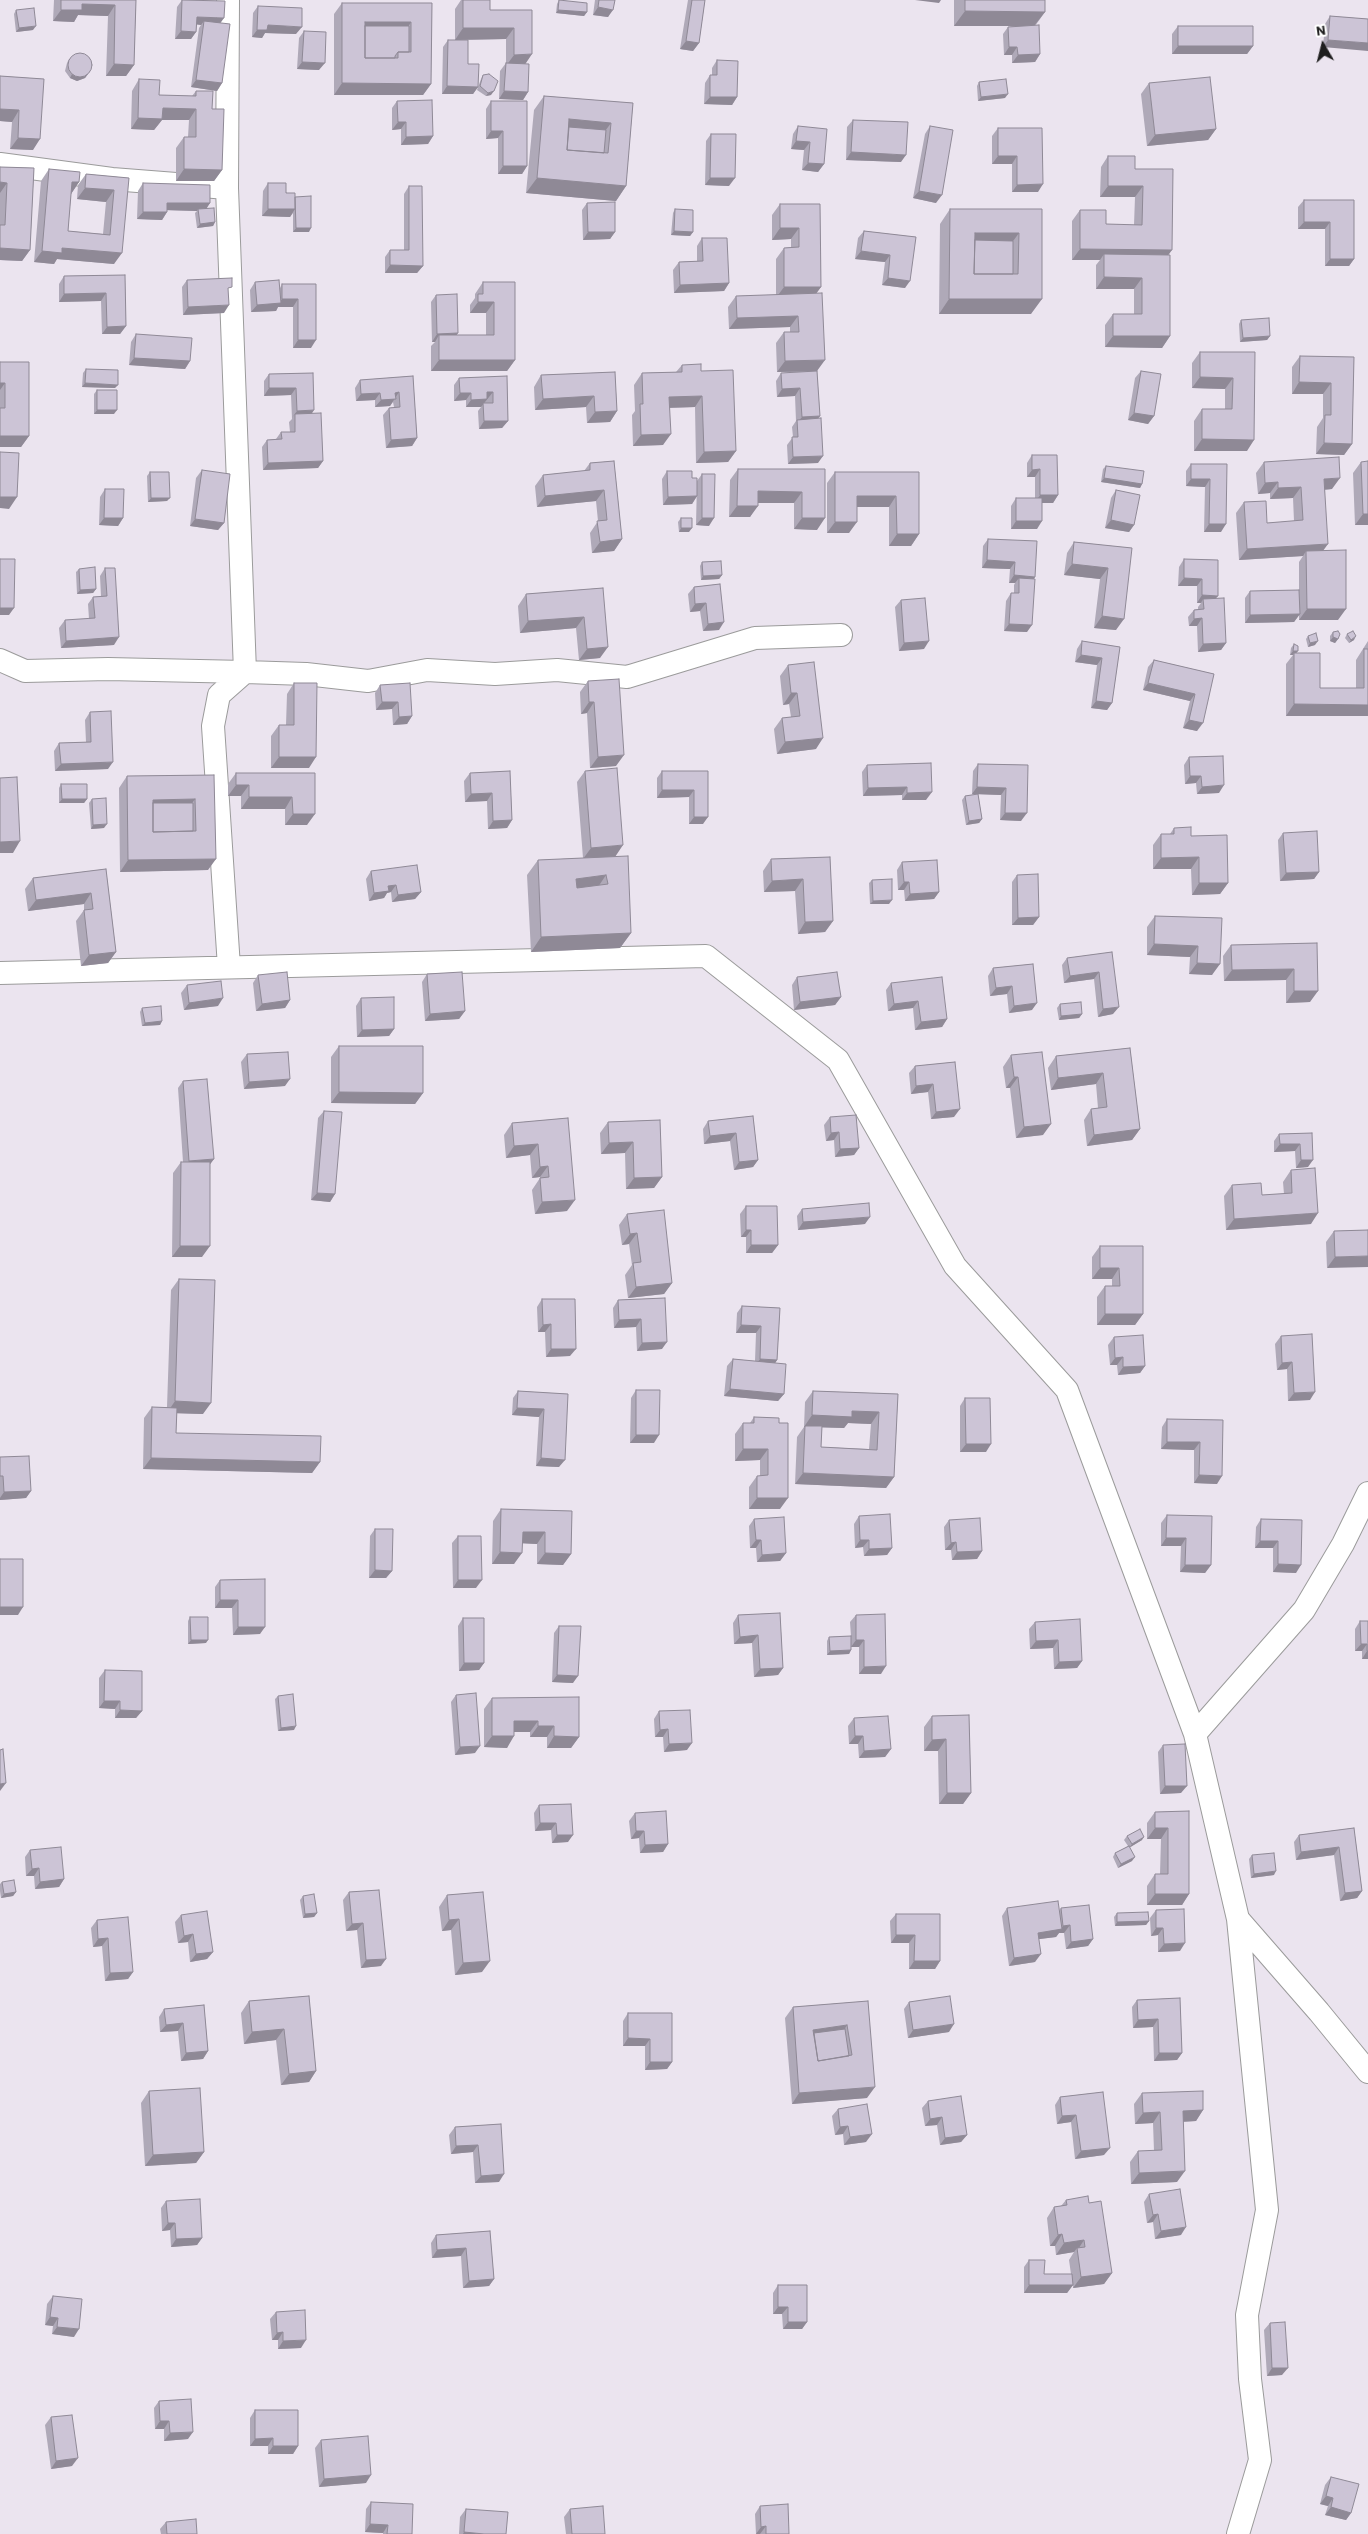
<!DOCTYPE html>
<html>
<head>
<meta charset="utf-8">
<style>
	body { margin:0 }
	#map { position:relative; width:1368px; height:2534px; overflow:hidden; background:#ebe4ef; font-family:Barlow,sans-serif }
	canvas { display:block }
	.north { position:absolute; left:1298px; top:20px; width:50px; height:50px; -webkit-text-stroke:4px #fff; paint-order:stroke; rotate:352deg; font-size:14px; font-weight:700; line-height:20px; text-align:center; color:#1e1e1e }
	.north::after { content:''; display:block; margin:auto; width:18px; height:22px; background:#1e1e1e; clip-path:polygon(50% 0,100% 100%,50% 72%,0 100%) }
</style>
</head>
<body>
<div id="map">
<canvas width="1368" height="2534"></canvas>
<div class="north">N</div>
</div>
<script>
const g = document.querySelector('canvas').getContext('2d');
g.lineJoin = 'round';
function shape(rows) {
  const path = new Path2D();
  for (const r of rows) {
    if (r.length === 3) {
      path.moveTo(r[0] + r[2], r[1]);
      path.arc(r[0], r[1], r[2], 0, 2 * Math.PI);
      continue;
    }
    path.moveTo(r[0], r[1]);
    for (let i = 2; i < r.length; i += 2) path.lineTo(r[i], r[i + 1]);
  }
  return path;
}
function stroke(path, color, width, dash) {
  g.strokeStyle = color;
  g.lineWidth = width;
  g.lineCap = dash ? 'butt' : 'round';
  g.setLineDash(dash || []);
  g.stroke(path);
}
function paint(path, color) {
  g.fillStyle = color;
  g.fill(path, 'evenodd');
}
const minor = shape([
	[228,0,227,188,245,672,219,695,213,726,229,967],
	[0,164,112,179,227,188],
	[0,660,25,671,108,669,245,672,306,674,368,681,427,670,495,674,557,670,627,677,755,638,841,635],
	[0,973,706,956,838,1060,955,1266,1067,1390,1195,1734,1238,1919,1267,2210,1247,2315,1250,2379,1260,2460,1238,2534],
	[1195,1734,1304,1610,1343,1544,1368,1493],
	[1238,1919,1319,2012,1368,2072]
]);
stroke(minor, '#9b9b9b', 24);
stroke(minor, '#fff', 22);
paint(shape([
	[54,0,136,0,134,65,126,76,106,76,108,16,78,15,74,22,53,21],
	[182,0,220,23,222,83,217,91,191,87,199,28,201,25,197,24,196,32,191,39,175,39,177,7],
	[461,0,490,0,490,10,532,10,525,64,528,92,523,100,499,99,500,71,506,63,506,39,455,40,455,9],
	[559,0,587,12,584,16,556,13,557,4],
	[595,0,615,0,608,17,593,15],
	[688,0,705,0,699,43,693,51,680,49],
	[954,0,1045,0,1045,12,1035,26,1040,54,1035,62,1012,63,1012,55,1004,55,1003,34,1008,27,1012,26,954,26],
	[342,3,432,3,431,84,423,95,334,95,334,14],
	[258,6,296,34,265,33,262,38,252,37,253,13],
	[16,10,33,30,16,32,14,14],
	[1330,16,1368,19,1323,47,1325,24],
	[1178,26,1253,46,1247,54,1172,54,1172,34],
	[304,31,319,70,297,69,299,38],
	[448,40,468,64,478,87,473,94,442,94,443,47],
	[69,59,88,74,85,78,77,81,70,78,65,71,67,63],
	[717,60,737,97,732,105,704,104,705,83,710,75,712,75,712,68],
	[483,75,491,95,486,96,477,90,481,79],
	[0,76,44,79,33,150,10,149,12,122,0,121],
	[139,79,159,95,192,96,196,91,212,109,222,170,214,181,176,181,176,148,184,137,188,137,189,120,162,120,154,130,131,129,132,91],
	[979,82,1005,98,978,101,977,86],
	[1149,83,1216,129,1208,140,1147,146,1141,94],
	[544,96,633,103,626,186,616,201,526,193,534,110],
	[397,101,433,136,428,144,401,145,401,129,392,130,392,108],
	[491,101,527,166,522,174,498,174,498,138,486,139,486,109],
	[853,120,901,162,846,160,847,127],
	[798,126,824,164,818,172,802,170,804,150,791,149,793,134],
	[930,126,936,203,913,198,925,134],
	[998,128,1042,128,1038,192,1012,192,1012,164,992,164,992,136],
	[711,134,729,186,705,185,706,141],
	[1108,156,1135,169,1173,169,1168,255,1170,336,1162,348,1105,347,1105,325,1113,314,1134,314,1134,289,1096,289,1096,265,1100,260,1072,260,1072,221,1080,210,1106,224,1134,225,1135,197,1100,197,1101,167],
	[0,167,34,168,30,250,22,261,0,260],
	[49,169,79,182,71,194,68,231,103,234,106,202,77,199,78,185,86,174,129,178,114,264,57,259,54,264,34,262,41,181],
	[143,183,210,203,206,208,215,222,213,226,197,228,195,213,197,211,167,210,167,212,162,220,137,219,138,191],
	[268,183,295,197,309,232,293,232,293,213,290,217,262,216,263,191],
	[409,186,423,266,417,273,385,273,385,257,390,250,404,250,404,194],
	[1304,200,1354,200,1354,259,1349,266,1325,266,1325,229,1298,229,1298,207],
	[587,203,615,232,610,239,583,240,582,210],
	[780,204,820,204,821,287,816,293,817,371,820,416,818,418,818,463,788,464,787,445,793,437,792,427,796,421,795,396,777,397,776,381,781,373,802,372,777,372,776,343,784,332,790,332,790,327,729,329,728,307,736,296,776,295,776,259,784,248,791,247,791,239,772,240,772,215],
	[675,209,693,232,690,236,671,235,673,213],
	[950,209,1042,209,1031,314,939,314,940,224],
	[864,231,916,237,905,288,882,285,885,262,855,259,858,238],
	[702,238,729,283,724,291,674,293,673,270,679,262,697,261,697,246],
	[125,275,126,326,120,334,102,334,101,301,59,302,59,284,64,276],
	[187,280,224,313,183,315,182,287],
	[255,282,280,288,282,284,316,284,311,348,293,348,293,307,278,307,276,311,251,312,250,290],
	[483,282,515,282,515,360,507,371,431,371,431,346,435,342,432,342,431,302,436,295,457,335,486,335,486,313,470,313,470,305,475,298,475,294],
	[1241,320,1270,336,1267,340,1240,342,1239,324],
	[136,334,190,361,185,369,129,365,131,342],
	[1200,352,1255,352,1247,451,1194,451,1194,421,1202,409,1225,409,1225,389,1192,388,1192,363],
	[1300,356,1354,357,1352,444,1344,455,1316,454,1317,427,1323,418,1323,394,1292,394,1292,367],
	[0,362,29,436,21,447,0,447],
	[682,365,701,371,736,451,728,462,696,463,695,407,670,408,663,445,633,446,632,415,635,411,634,385,642,373,676,372],
	[86,369,115,388,82,387,83,373],
	[1141,371,1154,416,1148,424,1128,420,1135,378],
	[615,372,617,411,610,422,587,423,586,407,535,410,534,387,541,375],
	[313,373,312,414,323,461,318,468,263,470,262,447,267,440,276,439,281,432,290,432,289,422,292,419,291,395,264,396,264,381,269,374],
	[413,376,417,438,412,446,386,448,383,415,389,408,394,407,393,402,390,406,375,407,375,400,356,401,355,388,360,380],
	[507,376,508,421,502,428,479,429,478,411,481,407,466,407,466,400,454,401,454,385,459,378],
	[97,390,114,414,94,414,94,394],
	[1032,455,1058,495,1053,503,1042,503,1037,529,1011,529,1011,506,1016,498,1035,498,1035,477,1027,477,1027,463],
	[614,461,622,539,614,551,592,553,590,533,598,521,596,501,537,507,535,486,543,475,584,471,590,463],
	[1264,462,1332,489,1325,490,1323,550,1338,620,1299,620,1299,615,1294,622,1245,623,1245,598,1250,591,1299,590,1299,562,1303,556,1239,560,1236,513,1244,502,1267,523,1294,521,1293,498,1270,499,1270,493,1258,494,1256,473],
	[1361,462,1368,525,1355,525,1353,473],
	[1191,464,1227,464,1221,532,1204,532,1205,487,1186,486,1186,471],
	[1106,466,1142,484,1140,488,1101,482,1103,469],
	[738,469,825,469,817,530,794,529,794,503,758,503,750,517,729,517,730,480],
	[202,470,224,523,218,530,190,526,196,478],
	[667,471,692,478,697,496,692,504,663,505,662,479],
	[150,472,167,501,148,502,147,476],
	[835,472,919,472,919,534,911,546,889,546,889,507,857,507,849,533,827,533,827,483],
	[702,474,709,526,696,525,697,481],
	[105,489,123,518,118,526,99,525,100,497],
	[1116,490,1134,525,1129,532,1105,528,1111,498],
	[681,518,689,532,679,532,678,522],
	[988,539,1035,577,1034,578,1027,632,1004,631,1006,601,1011,593,1014,593,1014,585,1015,583,1009,583,1010,569,982,568,983,546],
	[1074,542,1132,548,1116,630,1094,628,1100,579,1064,575,1067,553],
	[1184,559,1218,560,1215,599,1226,643,1221,650,1198,652,1197,626,1189,626,1188,617,1194,610,1198,609,1198,607,1201,603,1197,603,1197,586,1178,586,1179,567],
	[702,562,722,575,719,579,701,580,700,566],
	[105,568,114,645,61,648,59,628,65,620,89,619,88,604,93,597,101,596,100,576],
	[79,569,96,589,93,593,77,594,76,572],
	[720,584,719,630,703,631,700,611,690,612,688,594,694,587],
	[603,588,600,658,579,660,576,628,520,633,518,606,526,594],
	[901,600,924,649,899,651,895,607],
	[1333,632,1338,639,1335,643,1330,641,1330,636],
	[1347,634,1354,640,1349,643,1345,638],
	[1308,636,1315,645,1308,647,1306,639],
	[1082,641,1120,647,1112,703,1107,710,1091,708,1097,665,1075,662,1077,649],
	[1368,641,1368,716,1286,716,1286,664,1293,655,1290,655,1291,648,1294,644,1297,653,1320,688,1356,688,1356,660],
	[1154,660,1214,674,1197,731,1183,728,1190,701,1143,690,1148,667],
	[788,665,816,749,777,754,774,729,782,718,791,717,789,704,783,705,780,676],
	[588,681,616,766,590,768,587,713,581,714,580,692],
	[294,683,309,768,271,768,271,736,279,725,286,725,287,694],
	[380,685,412,716,407,724,393,725,392,709,376,710,375,693],
	[90,712,108,769,55,771,54,751,59,743,86,742,85,720],
	[1189,757,1219,793,1197,794,1196,783,1185,784,1184,765],
	[931,763,926,800,902,800,902,795,863,796,862,772,867,765],
	[978,764,1028,765,1021,821,1000,820,1001,795,978,794,982,819,979,823,966,825,962,800,965,796,977,794,972,794,973,771],
	[510,771,512,820,507,828,488,829,487,801,465,802,464,781,470,773],
	[585,771,615,857,631,933,620,948,531,952,527,875,538,860,583,858,577,782],
	[662,771,708,771,703,824,689,824,689,797,657,798,657,778],
	[236,773,315,773,307,825,285,825,285,809,241,809,241,796,228,796,228,784],
	[214,775,208,870,120,872,119,788,127,776],
	[61,784,87,799,84,803,59,803,59,788],
	[92,799,104,828,91,829,89,803],
	[1174,828,1191,836,1228,883,1220,894,1192,895,1191,869,1153,869,1153,845,1161,834,1170,834],
	[1283,833,1319,872,1314,879,1280,881,1278,840],
	[830,857,833,921,825,932,798,934,795,891,764,892,763,871,771,859],
	[902,862,939,892,934,899,905,901,904,890,898,890,897,870],
	[106,869,116,952,108,963,81,966,76,921,84,910,84,904,28,911,25,889,33,878],
	[371,871,421,892,415,899,392,902,391,892,387,893,384,898,369,901,366,879],
	[1017,875,1039,917,1033,925,1012,925,1012,882],
	[872,880,889,904,870,904,869,883],
	[1155,916,1222,918,1212,975,1189,974,1190,957,1147,955,1147,927],
	[1317,943,1310,1002,1286,1003,1286,980,1224,981,1223,956,1231,945],
	[1112,952,1113,1014,1098,1017,1094,979,1064,983,1062,965,1067,958],
	[1033,964,1032,1010,1009,1013,1007,994,990,996,988,976,993,968],
	[427,974,465,1011,459,1019,425,1021,422,982],
	[258,975,290,1000,285,1008,256,1011,253,983],
	[797,977,841,997,835,1005,794,1010,792,985],
	[891,983,947,1019,942,1027,915,1030,913,1008,888,1011,886,990],
	[187,985,218,1006,184,1010,181,993],
	[361,998,394,1029,389,1036,357,1037,356,1006],
	[1060,1004,1082,1014,1079,1018,1059,1020,1057,1008],
	[142,1008,162,1021,160,1025,142,1026,140,1012],
	[339,1046,423,1093,415,1104,331,1103,331,1057],
	[1130,1048,1140,1129,1132,1140,1087,1146,1084,1120,1091,1109,1098,1108,1096,1084,1051,1090,1048,1068,1056,1056],
	[247,1054,285,1086,244,1089,241,1062],
	[1011,1055,1043,1135,1016,1138,1010,1088,1006,1088,1003,1067],
	[955,1062,954,1117,931,1119,928,1092,911,1094,909,1073,915,1066],
	[183,1081,214,1159,210,1164,202,1257,172,1257,173,1173,181,1162,183,1162,178,1088],
	[324,1111,335,1194,330,1202,311,1200,318,1118],
	[753,1116,758,1160,753,1167,734,1170,730,1141,704,1144,703,1129,708,1121],
	[830,1117,859,1148,854,1155,835,1157,834,1140,826,1141,824,1125],
	[568,1118,567,1211,535,1214,532,1190,540,1178,540,1177,532,1178,530,1155,506,1158,504,1135,512,1123],
	[660,1120,662,1177,654,1188,626,1189,625,1153,601,1154,600,1133,608,1122],
	[1312,1133,1308,1167,1296,1168,1295,1151,1274,1152,1274,1141,1279,1134],
	[1291,1170,1311,1224,1226,1230,1224,1196,1232,1185,1262,1195,1284,1194,1283,1182],
	[746,1206,778,1245,772,1253,746,1253,746,1237,741,1237,740,1214],
	[802,1209,865,1224,798,1230,797,1216],
	[627,1214,672,1283,664,1294,628,1298,625,1275,632,1265,629,1244,622,1245,619,1225],
	[1368,1230,1327,1268,1326,1242,1334,1231],
	[1100,1246,1143,1246,1143,1314,1135,1325,1097,1325,1097,1297,1105,1286,1112,1286,1112,1279,1092,1279,1092,1257],
	[179,1279,203,1414,177,1413,176,1433,320,1462,312,1473,143,1469,144,1418,152,1407,167,1407,171,1290],
	[665,1298,662,1349,637,1351,636,1327,614,1328,613,1308,618,1300],
	[542,1299,570,1356,546,1357,545,1332,538,1332,537,1307],
	[742,1306,780,1308,777,1360,775,1363,784,1394,778,1401,724,1396,727,1366,733,1359,755,1361,756,1333,736,1333,737,1313],
	[1281,1336,1310,1400,1288,1401,1287,1369,1277,1370,1275,1344],
	[1114,1337,1145,1366,1140,1373,1118,1375,1117,1365,1110,1365,1108,1345],
	[636,1390,654,1443,630,1443,631,1398],
	[518,1391,568,1394,559,1467,536,1466,539,1417,512,1415,513,1398],
	[813,1391,898,1394,894,1477,886,1488,795,1484,797,1437,804,1427,805,1402],
	[848,1423,871,1424,869,1449,821,1447,822,1427,844,1428],
	[965,1398,986,1452,960,1452,960,1406],
	[754,1417,779,1418,780,1509,749,1509,749,1487,757,1476,760,1476,760,1460,735,1461,735,1434,743,1423,750,1423],
	[1167,1419,1223,1420,1217,1484,1194,1483,1194,1450,1161,1449,1162,1427],
	[0,1457,31,1491,26,1498,0,1500],
	[501,1509,572,1511,571,1554,563,1565,537,1564,537,1544,522,1543,514,1564,492,1564,493,1521],
	[1167,1515,1211,1565,1205,1573,1180,1572,1181,1546,1161,1546,1161,1523],
	[859,1516,892,1548,887,1555,864,1556,863,1547,855,1548,854,1524],
	[754,1519,786,1553,780,1561,757,1562,756,1548,750,1548,749,1526],
	[1261,1519,1302,1520,1296,1573,1273,1572,1273,1548,1255,1548,1256,1527],
	[949,1520,982,1551,977,1559,952,1560,951,1550,945,1550,944,1527],
	[375,1529,392,1571,386,1578,369,1578,370,1536],
	[458,1536,476,1588,453,1588,452,1543],
	[265,1579,260,1634,233,1635,232,1608,215,1608,215,1587,220,1580],
	[780,1613,783,1668,778,1675,754,1677,752,1643,734,1644,733,1623,738,1615],
	[856,1615,881,1674,859,1674,859,1647,851,1647,851,1650,849,1654,827,1655,827,1641,829,1637,851,1636,850,1622],
	[190,1617,206,1643,188,1644,188,1621],
	[463,1618,484,1663,479,1670,459,1671,458,1626],
	[1360,1621,1368,1621,1368,1659,1362,1659,1362,1651,1355,1651,1355,1629],
	[1035,1622,1082,1661,1077,1668,1054,1669,1053,1648,1030,1649,1029,1629],
	[559,1626,573,1683,552,1682,554,1633],
	[105,1670,142,1711,136,1718,115,1718,115,1709,99,1708,99,1678],
	[456,1695,475,1753,455,1755,451,1702],
	[278,1696,294,1730,278,1731,275,1699],
	[492,1698,579,1737,571,1748,547,1748,547,1737,530,1737,530,1732,514,1732,507,1748,484,1747,484,1709],
	[659,1711,687,1750,664,1752,663,1737,655,1737,654,1719],
	[969,1715,971,1793,963,1804,939,1804,938,1751,924,1751,924,1727,932,1716],
	[854,1718,891,1749,885,1757,859,1758,858,1744,849,1744,848,1726],
	[1163,1745,1181,1793,1160,1794,1158,1752],
	[571,1804,568,1842,552,1843,551,1830,535,1831,534,1813,539,1805],
	[1189,1811,1189,1894,1182,1905,1147,1905,1147,1886,1155,1874,1160,1874,1161,1839,1147,1839,1147,1823,1155,1812],
	[635,1813,668,1844,663,1852,640,1853,639,1838,631,1839,629,1821],
	[1354,1828,1362,1891,1357,1898,1340,1901,1334,1855,1296,1860,1294,1842,1299,1835],
	[1127,1836,1142,1840,1130,1847,1132,1861,1118,1868,1113,1857,1115,1853,1128,1846,1124,1840],
	[30,1850,64,1879,59,1887,35,1889,34,1876,26,1876,25,1857],
	[1252,1855,1274,1875,1251,1878,1249,1859],
	[2,1882,16,1892,13,1896,1,1898,0,1891,0,1884],
	[379,1890,381,1966,361,1968,357,1930,346,1931,343,1900,349,1892],
	[483,1892,482,1972,455,1975,451,1930,442,1931,439,1907,447,1895],
	[303,1896,317,1913,314,1917,303,1918,300,1900],
	[1007,1908,1059,1911,1061,1908,1093,1939,1088,1946,1066,1949,1064,1933,1059,1933,1056,1937,1039,1939,1035,1962,1009,1966,1002,1916],
	[1156,1910,1180,1951,1158,1952,1158,1935,1151,1936,1150,1918],
	[1117,1913,1149,1921,1146,1925,1115,1926,1114,1917],
	[896,1914,940,1961,935,1969,909,1969,909,1943,891,1943,890,1921],
	[181,1915,213,1952,207,1959,190,1962,188,1942,178,1943,175,1922],
	[97,1920,133,1972,128,1979,105,1981,102,1946,93,1947,91,1928],
	[309,1996,316,2071,309,2082,281,2085,276,2040,244,2044,241,2013,249,2001],
	[1180,1998,1182,2053,1177,2060,1154,2061,1153,2027,1133,2028,1132,2007,1137,2000],
	[868,2001,867,2098,792,2104,785,2018,793,2007],
	[909,2002,949,2032,908,2038,904,2009],
	[204,2005,208,2051,203,2059,181,2061,178,2031,160,2032,159,2017,164,2009],
	[628,2013,672,2062,667,2069,645,2070,645,2046,623,2046,623,2021],
	[149,2091,204,2152,196,2163,145,2166,141,2103],
	[1103,2092,1104,2155,1075,2159,1071,2122,1057,2124,1055,2105,1060,2097],
	[1142,2093,1203,2110,1196,2121,1183,2122,1177,2182,1131,2184,1130,2162,1138,2151,1154,2151,1153,2123,1135,2124,1134,2104],
	[928,2101,967,2135,961,2142,940,2145,937,2125,925,2126,922,2108],
	[838,2109,866,2142,844,2145,843,2134,835,2135,832,2116],
	[501,2124,499,2182,475,2183,473,2152,451,2154,449,2135,455,2127],
	[1149,2194,1181,2235,1155,2239,1153,2222,1147,2223,1144,2202],
	[1066,2200,1089,2203,1112,2273,1104,2284,1073,2288,1073,2285,1067,2293,1024,2293,1024,2267,1029,2260,1044,2274,1071,2274,1069,2260,1074,2252,1056,2255,1055,2246,1050,2246,1047,2218,1054,2207,1061,2206],
	[166,2201,202,2238,197,2245,171,2247,170,2230,162,2231,161,2208],
	[490,2231,494,2279,489,2286,463,2288,461,2256,432,2258,431,2243,436,2235],
	[778,2285,807,2322,802,2329,783,2329,782,2314,773,2314,773,2293],
	[53,2296,74,2337,52,2334,53,2326,45,2325,47,2304],
	[276,2312,301,2348,278,2349,278,2340,272,2340,270,2319],
	[1270,2323,1282,2375,1267,2376,1264,2330],
	[159,2401,188,2439,164,2441,164,2429,155,2429,154,2408],
	[255,2410,298,2446,293,2454,268,2454,268,2446,250,2446,250,2418],
	[51,2417,72,2466,51,2469,45,2425],
	[321,2440,366,2483,319,2487,315,2448],
	[1331,2477,1351,2513,1346,2520,1325,2515,1328,2506,1320,2504,1325,2485],
	[371,2502,412,2534,383,2534,383,2533,365,2532,366,2509],
	[760,2506,789,2534,756,2534,755,2514],
	[466,2509,506,2534,459,2534,460,2517],
	[570,2509,605,2534,566,2534,564,2517],
	[166,2522,197,2534,161,2534,160,2529]
]), '#afa9b8');
paint(shape([
	[915,0,941,0,939,3],
	[82,4,115,5,108,16,78,15,74,22,53,21,61,10],
	[598,7,613,10,608,17,593,15],
	[558,10,587,12,584,16,556,13],
	[965,11,1045,12,1034,26,954,26],
	[197,17,224,18,219,25,204,21,201,25,192,24],
	[365,22,411,22,404,34,363,33],
	[268,25,302,27,296,34,265,33,262,38,252,37,257,30],
	[36,26,33,30,16,32,19,28],
	[463,28,514,28,506,39,455,40],
	[181,31,196,32,191,39,175,39],
	[1328,40,1368,43,1368,51,1323,47],
	[686,41,699,43,693,51,680,49],
	[1178,46,1253,46,1247,54,1172,54],
	[1009,47,1017,47,1012,55,1004,55],
	[532,54,524,66,506,66,514,55],
	[1040,54,1035,62,1012,63,1018,55],
	[302,62,325,63,319,70,297,69],
	[114,64,134,65,126,76,106,76],
	[72,74,88,74,85,78,77,81,70,78],
	[196,80,222,83,217,91,191,87],
	[342,83,431,84,423,95,334,95],
	[447,86,478,87,473,94,442,94],
	[494,91,491,95,486,96,488,93],
	[504,91,528,92,523,100,499,99],
	[1008,94,1005,98,978,101,981,97],
	[710,97,737,97,732,105,704,104],
	[163,108,196,109,189,120,162,120,154,130,131,129,138,118],
	[0,109,19,110,12,122,0,121],
	[569,119,611,123,600,138,564,134],
	[398,122,406,122,401,129,392,130],
	[1216,129,1208,140,1147,146,1155,135],
	[491,131,503,131,498,138,486,139],
	[433,136,428,144,401,145,406,137],
	[18,138,40,139,33,150,10,149],
	[796,141,810,142,804,150,791,149],
	[851,152,906,155,901,162,846,160],
	[998,156,1017,156,1012,164,992,164],
	[808,163,824,164,818,172,802,170],
	[503,166,527,166,522,174,498,174],
	[184,169,222,170,214,181,176,181],
	[537,178,626,186,616,201,526,193],
	[710,178,735,178,729,186,705,185],
	[0,182,7,183,0,193],
	[72,182,79,182,71,194],
	[1043,184,1038,192,1012,192,1017,185],
	[1108,186,1143,186,1135,197,1100,197],
	[85,188,114,190,106,202,77,199],
	[919,191,942,195,936,203,913,198],
	[167,203,210,203,205,211,198,209,197,211,162,210],
	[268,209,295,209,290,217,262,216],
	[143,212,167,212,162,220,137,219],
	[215,222,213,226,197,228,200,224],
	[1304,222,1330,222,1325,229,1298,229],
	[296,228,311,228,309,232,293,232],
	[780,228,799,228,791,239,772,240],
	[674,231,693,232,690,236,671,235],
	[588,232,615,232,610,239,583,240],
	[975,233,1019,233,1008,248,969,248],
	[0,248,30,250,22,261,0,260],
	[62,248,122,253,114,264,57,259,54,264,34,262,42,251],
	[1080,249,1172,250,1164,261,1104,254,1100,260,1072,260],
	[861,251,890,255,885,262,855,259],
	[1330,259,1354,259,1349,266,1325,266],
	[390,265,423,266,417,273,385,273],
	[1104,277,1142,278,1134,289,1096,289],
	[888,278,910,281,905,288,882,285],
	[729,283,724,291,674,293,680,285],
	[784,287,821,287,813,298,776,298],
	[106,293,101,301,59,302,64,294],
	[282,299,298,299,293,307,278,307,276,311,251,312,257,305,279,303],
	[949,299,1042,299,1031,314,939,314],
	[478,302,494,302,486,313,470,313],
	[229,305,224,313,183,315,188,307],
	[798,316,790,327,729,329,737,318],
	[126,326,120,334,102,334,107,327],
	[458,333,453,341,439,335,435,342,432,342,437,334],
	[1113,336,1170,336,1162,348,1105,347],
	[1270,336,1267,340,1240,342,1243,338],
	[298,340,316,340,311,348,293,348],
	[134,358,190,361,185,369,129,365],
	[439,360,515,360,507,371,431,371],
	[825,360,817,371,777,372,785,361],
	[1200,377,1233,378,1225,389,1192,388],
	[1299,382,1331,383,1323,394,1292,394],
	[0,383,5,383,0,390],
	[85,383,118,385,115,388,82,387],
	[269,388,296,388,291,395,264,396],
	[800,388,795,396,777,397,782,389],
	[399,392,390,406,375,407,381,400,395,393],
	[487,392,493,392,481,407,466,407,471,400],
	[380,393,375,400,356,401,361,394],
	[460,393,471,393,466,400,454,401],
	[594,396,586,407,535,410,543,399],
	[702,396,695,407,661,408,669,397],
	[97,410,117,410,114,414,94,414],
	[314,410,309,418,295,414,291,419,297,411],
	[617,411,610,422,587,423,595,412],
	[1134,413,1154,416,1148,424,1128,420],
	[820,416,815,423,797,423,802,417],
	[484,421,508,421,502,428,479,429],
	[671,434,663,445,633,446,641,435],
	[0,436,29,436,21,447,0,447],
	[417,438,412,446,386,448,391,440],
	[1202,439,1254,440,1247,451,1194,451],
	[1324,443,1352,444,1344,455,1316,454],
	[736,451,728,462,696,463,704,452],
	[823,456,818,463,788,464,793,457],
	[323,461,318,468,263,470,268,463],
	[1040,469,1035,477,1027,477,1032,470],
	[1104,478,1142,484,1140,488,1101,482],
	[1340,478,1332,489,1316,490,1324,479],
	[1191,479,1210,479,1205,487,1186,486],
	[1278,482,1270,493,1258,494,1265,483],
	[1301,487,1293,498,1270,499,1278,488],
	[604,490,596,501,537,507,545,496],
	[758,491,802,492,794,503,750,503],
	[1040,495,1058,495,1053,503,1035,503],
	[697,496,692,504,663,505,668,497],
	[857,496,896,496,889,507,849,507],
	[0,497,17,497,9,509,0,508],
	[151,498,170,498,167,501,148,502],
	[737,506,758,506,750,517,729,517],
	[1363,514,1368,514,1368,525,1355,525],
	[104,518,123,518,118,526,99,525],
	[702,518,714,518,709,526,696,525],
	[802,518,825,518,817,530,794,529],
	[195,519,224,523,218,530,190,526],
	[1111,520,1134,525,1129,532,1105,528],
	[1016,521,1042,521,1037,529,1011,529],
	[835,522,857,522,849,533,827,533],
	[1209,524,1226,524,1221,532,1204,532],
	[681,528,692,528,689,532,679,532],
	[897,534,919,534,911,546,889,546],
	[622,539,614,551,592,553,600,542],
	[1328,544,1320,555,1306,551,1303,556,1239,560,1247,549],
	[987,560,1015,562,1010,569,982,568],
	[1072,564,1108,568,1100,579,1064,575],
	[722,575,719,579,701,580,703,576],
	[1014,575,1035,577,1030,584,1019,578,1015,583,1009,583],
	[1184,578,1202,579,1197,586,1178,586],
	[96,589,93,593,77,594,80,590],
	[1202,595,1218,596,1212,603,1203,599,1201,603,1197,603],
	[706,603,700,611,690,612,695,604],
	[0,608,14,608,9,615,0,615],
	[1307,609,1346,609,1338,620,1299,620],
	[1300,614,1294,622,1245,623,1250,615],
	[1102,616,1124,619,1116,630,1094,628],
	[584,617,576,628,520,633,528,621],
	[1202,618,1197,626,1189,626,1194,619],
	[724,622,719,630,703,631,708,624],
	[1009,624,1032,625,1027,632,1004,631],
	[1356,636,1354,640,1349,643,1351,640],
	[119,637,114,645,61,648,66,641],
	[1333,637,1338,639,1335,643,1330,641],
	[929,641,924,649,899,651,904,643],
	[1318,641,1315,645,1308,647,1310,643],
	[1226,643,1221,650,1198,652,1203,644],
	[608,647,600,658,579,660,587,649],
	[1293,651,1298,651,1295,654,1294,653,1293,655,1290,655],
	[1081,655,1102,658,1097,665,1075,662],
	[1148,683,1195,694,1190,701,1143,690],
	[791,693,797,693,789,704,783,705],
	[1096,701,1112,703,1107,710,1091,708],
	[382,702,398,702,392,709,376,710],
	[589,702,594,702,587,713,581,714],
	[1294,704,1368,705,1368,716,1286,716],
	[412,716,407,724,393,725,399,717],
	[1189,720,1203,723,1197,731,1183,728],
	[823,738,816,749,777,754,785,742],
	[624,755,616,766,590,768,598,757],
	[279,757,316,757,309,768,271,768],
	[113,762,108,769,55,771,61,764],
	[1190,776,1201,776,1196,783,1185,784],
	[236,785,249,785,241,796,228,796],
	[1224,785,1219,793,1197,794,1202,787],
	[907,787,902,795,863,796,868,788],
	[977,787,1006,788,1001,795,972,794],
	[662,790,694,790,689,797,657,798],
	[932,792,926,800,902,800,907,793],
	[492,793,487,801,465,802,471,794],
	[249,797,292,797,285,809,241,809],
	[62,799,87,799,84,803,59,803],
	[195,799,187,810,150,811,153,800],
	[1005,813,1027,813,1021,821,1000,820],
	[293,814,315,814,307,825,285,825],
	[694,817,708,817,703,824,689,824],
	[982,819,979,823,966,825,969,821],
	[512,820,507,828,488,829,493,821],
	[107,824,104,828,91,829,93,825],
	[20,841,13,853,0,853,0,842],
	[623,845,615,857,583,859,591,848],
	[1199,857,1191,869,1153,869,1161,858],
	[216,859,208,870,120,872,128,860],
	[1319,872,1314,879,1280,881,1286,873],
	[606,875,596,890,569,893,576,879],
	[803,879,795,891,764,892,772,881],
	[904,882,909,882,904,890,898,890],
	[1199,883,1228,883,1220,894,1192,895],
	[396,885,391,892,387,893,384,898,369,901,374,893,388,886],
	[421,892,415,899,392,902,398,895],
	[939,892,934,899,905,901,910,894],
	[91,893,84,904,28,911,36,900],
	[892,900,889,904,870,904,873,901],
	[1039,917,1033,925,1012,925,1018,918],
	[833,921,825,932,798,934,805,922],
	[631,933,620,948,531,952,541,937],
	[1154,944,1198,946,1190,957,1147,955],
	[116,952,108,963,81,966,89,955],
	[1197,963,1220,964,1212,975,1189,974],
	[1294,969,1286,980,1224,981,1232,970],
	[1099,972,1094,979,1064,983,1070,976],
	[1012,986,1007,994,990,996,996,988],
	[1294,991,1318,991,1310,1002,1286,1003],
	[841,997,835,1005,794,1010,800,1002],
	[223,998,218,1006,184,1010,189,1003],
	[290,1000,285,1008,256,1011,262,1004],
	[918,1001,913,1008,888,1011,894,1004],
	[1037,1003,1032,1010,1009,1013,1014,1006],
	[1119,1007,1113,1014,1098,1017,1103,1009],
	[465,1011,459,1019,425,1021,430,1014],
	[1082,1014,1079,1018,1059,1020,1061,1016],
	[947,1019,942,1027,915,1030,921,1022],
	[162,1021,160,1025,142,1026,145,1023],
	[394,1029,389,1036,357,1037,362,1030],
	[1103,1073,1096,1084,1051,1090,1058,1078],
	[1014,1077,1018,1077,1010,1088,1006,1088],
	[290,1079,285,1086,244,1089,249,1082],
	[933,1084,928,1092,911,1094,916,1086],
	[339,1092,423,1093,415,1104,331,1103],
	[960,1109,954,1117,931,1119,936,1112],
	[1051,1124,1043,1135,1016,1138,1024,1127],
	[1140,1129,1132,1140,1087,1146,1094,1135],
	[839,1132,834,1140,826,1141,831,1133],
	[736,1133,730,1141,704,1144,710,1136],
	[633,1142,625,1153,601,1154,609,1143],
	[538,1144,530,1155,506,1158,514,1146],
	[1280,1144,1300,1144,1295,1151,1274,1152],
	[859,1148,854,1155,835,1157,840,1149],
	[214,1159,208,1167,183,1168,189,1161],
	[758,1160,753,1167,734,1170,739,1162],
	[1301,1160,1313,1160,1308,1167,1296,1168],
	[548,1166,540,1177,532,1178,540,1167],
	[662,1177,654,1188,626,1189,634,1178],
	[317,1193,335,1194,330,1202,311,1200],
	[575,1200,567,1211,535,1214,542,1202],
	[1318,1213,1311,1224,1226,1230,1234,1219],
	[870,1217,865,1224,798,1230,803,1222],
	[746,1230,751,1230,746,1237,741,1237],
	[637,1233,629,1244,622,1245,630,1234],
	[751,1245,778,1245,772,1253,746,1253],
	[180,1246,210,1246,202,1257,172,1257],
	[1368,1256,1368,1267,1327,1268,1335,1257],
	[1100,1268,1119,1268,1112,1279,1092,1279],
	[672,1283,664,1294,628,1298,636,1287],
	[1105,1314,1143,1314,1135,1325,1097,1325],
	[641,1319,636,1327,614,1328,619,1320],
	[551,1324,545,1332,538,1332,543,1325],
	[741,1325,761,1326,756,1333,736,1333],
	[667,1342,662,1349,637,1351,642,1343],
	[551,1349,576,1349,570,1356,546,1357],
	[1123,1357,1117,1365,1110,1365,1115,1358],
	[760,1359,777,1360,772,1368,754,1367],
	[1292,1362,1287,1369,1277,1370,1282,1363],
	[1145,1366,1140,1373,1118,1375,1123,1367],
	[730,1389,784,1394,778,1401,724,1396],
	[1315,1392,1310,1400,1288,1401,1294,1393],
	[175,1401,211,1403,203,1414,167,1413],
	[517,1408,544,1409,539,1417,512,1415],
	[852,1411,879,1412,871,1424,848,1423,844,1428,804,1427,812,1415],
	[636,1435,659,1435,654,1443,630,1443],
	[1167,1442,1200,1442,1194,1450,1161,1449],
	[966,1444,991,1444,986,1452,960,1452],
	[743,1449,768,1449,760,1460,735,1461],
	[151,1458,320,1462,312,1473,143,1469],
	[541,1458,565,1460,559,1467,536,1466],
	[803,1473,894,1477,886,1488,795,1484],
	[1199,1475,1222,1476,1217,1484,1194,1483],
	[31,1491,26,1498,0,1500,0,1498,4,1492],
	[757,1498,788,1498,780,1509,749,1509],
	[523,1532,545,1532,537,1544,515,1543],
	[1166,1538,1186,1538,1181,1546,1161,1546],
	[756,1540,761,1540,756,1548,750,1548],
	[860,1540,869,1540,863,1547,855,1548],
	[1260,1541,1278,1541,1273,1548,1255,1548],
	[956,1542,951,1550,945,1550,951,1543],
	[892,1548,887,1555,864,1556,869,1549],
	[982,1551,977,1559,952,1560,957,1552],
	[500,1552,522,1553,514,1564,492,1564],
	[545,1553,571,1554,563,1565,537,1564],
	[786,1553,780,1561,757,1562,762,1555],
	[1278,1564,1301,1565,1296,1573,1273,1572],
	[1185,1565,1211,1565,1205,1573,1180,1572],
	[375,1570,392,1571,386,1578,369,1578],
	[458,1580,482,1580,476,1588,453,1588],
	[220,1600,238,1600,232,1608,215,1608],
	[0,1607,23,1607,18,1615,0,1615],
	[238,1627,265,1627,260,1634,233,1635],
	[758,1635,752,1643,734,1644,740,1637],
	[191,1640,208,1640,206,1643,188,1644],
	[856,1640,864,1640,859,1647,851,1647],
	[1058,1640,1053,1648,1030,1649,1036,1641],
	[1361,1644,1367,1644,1362,1651,1355,1651],
	[851,1650,849,1654,827,1655,830,1651],
	[1367,1651,1368,1651,1368,1659,1362,1659],
	[1082,1661,1077,1668,1054,1669,1059,1662],
	[464,1663,484,1663,479,1670,459,1671],
	[886,1666,881,1674,859,1674,864,1667],
	[783,1668,778,1675,754,1677,760,1669],
	[557,1675,578,1676,573,1683,552,1682],
	[104,1701,120,1701,115,1709,99,1708],
	[120,1710,142,1711,136,1718,115,1718],
	[514,1721,538,1721,530,1732,506,1732],
	[296,1726,294,1730,278,1731,281,1728],
	[538,1726,554,1726,547,1737,530,1737],
	[668,1729,663,1737,655,1737,660,1730],
	[492,1736,514,1736,507,1748,484,1747],
	[554,1736,579,1737,571,1748,547,1748],
	[855,1736,863,1736,858,1744,849,1744],
	[946,1739,938,1751,924,1751,932,1740],
	[692,1743,687,1750,664,1752,669,1744],
	[480,1746,475,1753,455,1755,460,1747],
	[891,1749,885,1757,859,1758,864,1751],
	[6,1783,0,1791,0,1784],
	[1165,1786,1187,1786,1181,1793,1160,1794],
	[947,1793,971,1793,963,1804,939,1804],
	[540,1823,556,1823,551,1830,535,1831],
	[1155,1828,1168,1828,1161,1839,1147,1839],
	[636,1831,644,1831,639,1838,631,1839],
	[557,1835,573,1835,568,1842,552,1843],
	[1144,1837,1142,1840,1129,1848,1132,1844],
	[668,1844,663,1852,640,1853,645,1845],
	[1339,1847,1334,1855,1296,1860,1301,1852],
	[1135,1857,1132,1861,1118,1868,1121,1864],
	[39,1868,34,1876,26,1876,32,1869],
	[1276,1871,1274,1875,1251,1878,1254,1874],
	[64,1879,59,1887,35,1889,40,1882],
	[1362,1891,1357,1898,1340,1901,1345,1893],
	[16,1892,13,1896,1,1898,4,1894],
	[1155,1894,1189,1894,1182,1905,1147,1905],
	[317,1913,314,1917,303,1918,305,1914],
	[459,1919,451,1930,442,1931,449,1920],
	[1149,1921,1146,1925,1115,1926,1117,1922],
	[363,1923,357,1930,346,1931,352,1924],
	[1070,1925,1064,1933,1059,1933,1056,1937,1032,1940,1038,1933,1060,1929,1063,1926],
	[1156,1928,1163,1928,1158,1935,1151,1936],
	[193,1934,188,1942,178,1943,184,1936],
	[896,1935,915,1935,909,1943,891,1943],
	[108,1938,102,1946,93,1947,98,1939],
	[1093,1939,1088,1946,1066,1949,1071,1942],
	[1185,1943,1180,1951,1158,1952,1164,1944],
	[213,1952,207,1959,190,1962,196,1954],
	[1041,1954,1035,1962,1009,1966,1014,1958],
	[386,1959,381,1966,361,1968,366,1960],
	[490,1961,482,1972,455,1975,463,1963],
	[914,1961,940,1961,935,1969,909,1969],
	[133,1972,128,1979,105,1981,110,1973],
	[1158,2019,1153,2027,1133,2028,1138,2020],
	[183,2023,178,2031,160,2032,166,2025],
	[954,2024,949,2032,908,2038,913,2030],
	[847,2025,840,2037,812,2040,813,2030],
	[284,2029,276,2040,244,2044,252,2032],
	[628,2038,650,2039,645,2046,623,2046],
	[208,2051,203,2059,181,2061,186,2053],
	[1159,2053,1182,2053,1177,2060,1154,2061],
	[650,2062,672,2062,667,2069,645,2070],
	[316,2071,309,2082,281,2085,289,2074],
	[875,2087,867,2098,792,2104,799,2093],
	[1203,2110,1196,2121,1175,2122,1183,2111],
	[1160,2112,1153,2123,1135,2124,1143,2113],
	[1076,2115,1071,2122,1057,2124,1062,2116],
	[942,2117,937,2125,925,2126,930,2119],
	[848,2126,843,2134,835,2135,840,2127],
	[872,2134,866,2142,844,2145,850,2137],
	[967,2135,961,2142,940,2145,945,2138],
	[478,2145,473,2152,451,2154,456,2146],
	[1110,2148,1104,2155,1075,2159,1081,2151],
	[204,2152,196,2163,145,2166,153,2155],
	[1185,2171,1177,2182,1131,2184,1139,2173],
	[504,2174,499,2182,475,2183,481,2176],
	[1158,2214,1153,2222,1147,2223,1153,2215],
	[168,2223,175,2223,170,2230,162,2231],
	[1186,2227,1181,2235,1155,2239,1161,2231],
	[1062,2234,1055,2246,1050,2246,1058,2235],
	[202,2238,197,2245,171,2247,176,2239],
	[1084,2240,1077,2251,1077,2248,1074,2252,1056,2255,1064,2243],
	[466,2248,461,2256,432,2258,437,2250],
	[1112,2273,1104,2284,1073,2288,1081,2277],
	[494,2279,489,2286,463,2288,469,2281],
	[1029,2285,1073,2285,1067,2293,1024,2293],
	[778,2307,788,2307,782,2314,773,2314],
	[50,2317,58,2318,53,2326,45,2325],
	[788,2322,807,2322,802,2329,783,2329],
	[57,2327,79,2329,74,2337,52,2334],
	[283,2332,278,2340,272,2340,277,2333],
	[306,2340,301,2348,278,2349,283,2341],
	[1272,2368,1288,2368,1282,2375,1267,2376],
	[160,2421,169,2421,164,2429,155,2429],
	[193,2432,188,2439,164,2441,170,2433],
	[273,2438,268,2446,250,2446,255,2439],
	[273,2446,298,2446,293,2454,268,2454],
	[78,2458,72,2466,51,2469,56,2461],
	[371,2475,366,2483,319,2487,324,2479],
	[1326,2496,1333,2498,1328,2506,1320,2504],
	[1331,2507,1351,2513,1346,2520,1325,2515],
	[370,2524,388,2525,383,2533,365,2532],
	[766,2526,760,2534,756,2534,761,2527],
	[464,2532,484,2534,463,2534]
]), '#8f8996');
const building = shape([
	[61,0,136,0,134,65,114,64,115,5,82,4,82,10,61,10,61,0],
	[182,0,225,1,224,18,197,17,196,32,181,31,182,0],
	[463,0,490,0,490,10,532,10,532,54,514,55,514,28,463,28,463,0],
	[559,0,587,3,587,12,558,10,559,0],
	[599,0,615,0,613,10,598,7,599,0],
	[692,0,705,0,699,43,686,41,692,0],
	[965,0,1045,0,1045,12,965,11,965,0],
	[342,3,432,3,431,84,342,83,342,3],
	[365,22,411,22,411,52,398,52,398,58,365,58,365,22],
	[258,6,302,8,302,27,268,25,267,30,257,30,258,6],
	[34,8,36,26,19,28,16,10,34,8],
	[1330,16,1368,19,1368,43,1328,40,1330,16],
	[204,21,230,24,222,83,196,80,204,21],
	[1039,25,1040,54,1018,55,1017,47,1009,47,1008,27,1039,25],
	[365,26,409,26,409,52,398,52,395,56,395,58,365,58,365,26],
	[1178,26,1253,26,1253,46,1178,46,1178,26],
	[304,31,326,32,325,63,302,62,304,31],
	[448,40,468,40,468,64,479,64,478,87,447,86,448,40],
	[80,65,12],
	[717,60,738,61,737,97,710,97,710,75,717,75,717,60],
	[506,63,529,64,528,92,504,91,506,63],
	[489,74,498,81,494,91,488,93,480,86,483,75,489,74],
	[0,76,44,79,40,139,18,138,19,110,0,109,0,76],
	[1210,77,1216,129,1155,135,1149,83,1210,77],
	[139,79,160,80,159,95,196,96,196,91,213,91,212,109,224,109,222,170,184,169,184,137,196,137,196,109,163,108,162,119,138,118,139,79],
	[1006,79,1008,94,981,97,979,82,1006,79],
	[544,96,633,103,626,186,537,178,544,96],
	[569,119,611,123,608,153,567,150,569,119],
	[432,100,433,136,406,137,406,122,398,122,397,101,432,100],
	[491,101,527,101,527,166,503,166,503,131,491,131,491,101],
	[853,120,908,122,906,155,851,152,853,120],
	[798,126,827,129,824,164,808,163,810,142,796,141,798,126],
	[930,126,953,130,942,195,919,191,930,126],
	[569,127,606,130,604,153,567,150,569,127],
	[998,128,1042,128,1043,184,1017,185,1017,156,998,156,998,128],
	[711,134,736,134,735,178,710,178,711,134],
	[1108,156,1135,156,1135,169,1173,169,1172,250,1080,249,1080,210,1106,210,1106,224,1142,225,1143,186,1108,186,1108,156],
	[0,167,34,168,30,250,0,248,0,225,5,225,7,183,0,182,0,167],
	[49,169,80,172,79,182,72,182,68,231,110,235,114,190,85,188,86,174,129,178,122,253,62,248,62,253,42,251,49,169],
	[143,183,210,185,210,203,167,203,167,212,143,212,143,183],
	[268,183,286,183,286,193,295,193,295,209,268,209,268,183],
	[409,186,422,186,423,266,390,265,390,250,409,250,409,186],
	[311,196,311,228,296,228,295,197,311,196],
	[1304,200,1354,200,1354,259,1330,259,1330,222,1304,222,1304,200],
	[615,202,615,232,588,232,587,203,615,202],
	[780,204,820,204,821,287,784,287,784,248,799,247,799,228,780,228,780,204],
	[214,208,215,222,200,224,198,209,214,208],
	[675,209,693,210,693,232,674,231,675,209],
	[950,209,1042,209,1042,299,949,299,950,209],
	[975,233,1019,233,1018,274,974,274,975,233],
	[864,231,916,237,910,281,888,278,890,255,861,251,864,231],
	[702,238,727,238,729,283,680,285,679,262,703,261,702,238],
	[975,240,1013,241,1013,274,974,274,975,240],
	[1104,254,1170,255,1170,336,1113,336,1113,314,1142,314,1142,278,1104,277,1104,254],
	[125,275,126,326,107,327,106,293,64,294,64,276,125,275],
	[232,278,232,287,228,288,229,305,188,307,187,280,232,278],
	[279,280,281,303,257,305,255,282,279,280],
	[483,282,515,282,515,360,439,360,439,335,494,335,494,302,478,302,478,294,483,294,483,282],
	[282,284,316,284,316,340,298,340,298,299,282,299,282,284],
	[822,293,825,360,785,361,784,332,799,332,798,316,737,318,736,296,822,293],
	[457,294,458,333,437,334,436,295,457,294],
	[1269,318,1270,336,1243,338,1241,320,1269,318],
	[136,334,192,338,190,361,134,358,136,334],
	[1200,352,1255,352,1254,440,1202,439,1202,409,1232,409,1233,378,1200,377,1200,352],
	[1300,356,1354,357,1352,444,1324,443,1325,415,1331,415,1331,383,1299,382,1300,356],
	[0,362,29,362,29,436,0,436,0,408,5,408,5,383,0,383,0,362],
	[701,364,701,371,733,370,736,451,704,452,702,396,669,397,671,434,641,435,640,404,643,404,642,373,682,372,682,365,701,364],
	[86,369,118,370,118,385,85,383,86,369],
	[817,371,820,416,802,417,800,388,782,389,781,373,817,371],
	[1141,371,1161,374,1154,416,1134,413,1141,371],
	[615,372,617,411,595,412,594,396,543,399,541,375,615,372],
	[313,373,314,410,297,411,296,388,269,388,269,374,313,373],
	[413,376,417,438,391,440,389,408,400,407,399,392,395,393,396,399,381,400,380,393,361,394,360,380,413,376],
	[507,376,508,421,484,421,483,403,493,403,493,392,487,392,487,399,471,400,471,393,460,393,459,378,507,376],
	[97,390,117,390,117,410,97,410,97,390],
	[321,413,323,461,268,463,267,440,282,439,281,432,295,432,295,414,321,413],
	[821,418,823,456,793,457,792,437,798,437,797,420,821,418],
	[0,452,19,453,17,497,0,497,0,452],
	[1032,455,1057,455,1058,495,1040,495,1040,469,1032,470,1032,455],
	[1339,457,1340,478,1324,479,1328,544,1247,549,1244,502,1266,501,1267,523,1303,520,1301,487,1278,488,1278,482,1265,483,1264,462,1339,457],
	[614,461,622,539,600,542,597,521,607,520,604,490,545,496,543,475,590,470,590,463,614,461],
	[1368,461,1368,514,1363,514,1361,462,1368,461],
	[1191,464,1227,464,1226,524,1209,524,1210,479,1191,479,1191,464],
	[1106,466,1144,471,1142,484,1104,478,1106,466],
	[738,469,825,469,825,518,802,518,802,492,758,491,758,506,737,506,738,469],
	[202,470,230,474,224,523,195,519,202,470],
	[667,471,692,471,692,478,697,478,697,496,668,497,667,471],
	[150,472,169,472,170,498,151,498,150,472],
	[835,472,919,472,919,534,897,534,896,496,857,496,857,522,835,522,835,472],
	[702,474,715,474,714,518,702,518,702,474],
	[105,489,124,489,123,518,104,518,105,489],
	[1116,490,1140,495,1134,525,1111,520,1116,490],
	[1016,498,1042,498,1042,521,1016,521,1016,498],
	[681,518,692,518,692,528,681,528,681,518],
	[988,539,1037,541,1035,577,1014,575,1015,562,987,560,988,539],
	[1074,542,1132,548,1124,619,1102,616,1108,568,1072,564,1074,542],
	[1346,550,1346,609,1307,609,1306,551,1346,550],
	[0,559,15,559,14,608,0,608,0,559],
	[1184,559,1218,560,1218,596,1202,595,1202,579,1184,578,1184,559],
	[721,561,722,575,703,576,702,562,721,561],
	[95,567,96,589,80,590,79,569,95,567],
	[105,568,115,568,119,637,66,641,65,620,95,618,93,597,107,596,105,568],
	[1019,578,1035,579,1032,625,1009,624,1011,593,1019,593,1019,578],
	[720,584,724,622,708,624,706,603,695,604,694,587,720,584],
	[603,588,608,647,587,649,584,617,528,621,526,594,603,588],
	[1299,590,1300,614,1250,615,1250,591,1299,590],
	[925,598,929,641,904,643,901,600,925,598],
	[1224,598,1226,643,1203,644,1202,618,1194,619,1194,610,1204,609,1203,599,1224,598],
	[1338,631,1340,634,1338,639,1333,637,1333,632,1338,631],
	[1353,631,1356,636,1351,640,1347,634,1353,631],
	[1316,633,1318,641,1310,643,1308,636,1316,633],
	[1082,641,1120,647,1112,703,1096,701,1102,658,1081,655,1082,641],
	[1294,644,1298,646,1298,651,1293,651,1294,644],
	[1364,649,1368,649,1368,705,1294,704,1294,653,1320,653,1320,688,1364,688,1364,649],
	[1154,660,1214,674,1203,723,1189,720,1195,694,1148,683,1154,660],
	[814,662,823,738,785,742,782,718,800,716,797,693,791,693,788,665,814,662],
	[619,679,624,755,598,757,594,702,589,702,588,681,619,679],
	[294,683,317,683,316,757,279,757,279,725,294,725,294,683],
	[410,683,412,716,399,717,398,702,382,702,380,685,410,683],
	[111,711,113,762,61,764,59,743,91,742,90,712,111,711],
	[1223,756,1224,785,1202,787,1201,776,1190,776,1189,757,1223,756],
	[931,763,932,792,907,793,907,787,868,788,867,765,931,763],
	[978,764,1028,765,1027,813,1005,813,1006,788,977,787,978,764],
	[617,768,623,845,591,848,585,771,617,768],
	[510,771,512,820,493,821,492,793,471,794,470,773,510,771],
	[662,771,708,771,708,817,694,817,694,790,662,790,662,771],
	[236,773,315,773,315,814,293,814,292,797,249,797,249,785,236,785,236,773],
	[214,775,216,859,128,860,127,776,214,775],
	[195,799,196,831,153,832,153,800,195,799],
	[17,777,20,841,0,842,0,778,17,777],
	[61,784,87,784,87,799,62,799,61,784],
	[978,794,982,819,969,821,965,796,978,794],
	[106,798,107,824,93,825,92,799,106,798],
	[153,803,193,803,193,831,153,832,153,803],
	[1191,827,1191,836,1227,835,1228,883,1199,883,1199,857,1161,858,1161,834,1174,834,1174,828,1191,827],
	[1317,831,1319,872,1286,873,1283,833,1317,831],
	[628,856,631,933,541,937,538,860,628,856],
	[606,875,608,884,577,888,576,879,606,875],
	[830,857,833,921,805,922,803,879,772,881,771,859,830,857],
	[937,860,939,892,910,894,909,882,904,882,902,862,937,860],
	[417,865,421,892,398,895,396,885,388,886,389,891,374,893,371,871,417,865],
	[106,869,116,952,89,955,84,910,93,909,91,893,36,900,33,878,106,869],
	[1038,874,1039,917,1018,918,1017,875,1038,874],
	[892,879,892,900,873,901,872,880,892,879],
	[1155,916,1222,918,1220,964,1197,963,1198,946,1154,944,1155,916],
	[1317,943,1318,991,1294,991,1294,969,1232,970,1231,945,1317,943],
	[1112,952,1119,1007,1103,1009,1099,972,1070,976,1067,958,1112,952],
	[1033,964,1037,1003,1014,1006,1012,986,996,988,993,968,1033,964],
	[287,972,290,1000,262,1004,258,975,287,972],
	[462,972,465,1011,430,1014,427,974,462,972],
	[837,972,841,997,800,1002,797,977,837,972],
	[942,977,947,1019,921,1022,918,1001,894,1004,891,983,942,977],
	[221,981,223,998,189,1003,187,985,221,981],
	[394,997,394,1029,362,1030,361,998,394,997],
	[1081,1002,1082,1014,1061,1016,1060,1004,1081,1002],
	[161,1006,162,1021,145,1023,142,1008,161,1006],
	[339,1046,423,1046,423,1093,339,1092,339,1046],
	[1130,1048,1140,1129,1094,1135,1091,1109,1107,1107,1103,1073,1058,1078,1056,1056,1130,1048],
	[288,1052,290,1079,249,1082,247,1054,288,1052],
	[1042,1052,1051,1124,1024,1127,1018,1077,1014,1077,1011,1055,1042,1052],
	[955,1062,960,1109,936,1112,933,1084,916,1086,915,1066,955,1062],
	[207,1079,214,1159,189,1161,183,1081,207,1079],
	[324,1111,342,1112,335,1194,317,1193,324,1111],
	[856,1115,859,1148,840,1149,839,1132,831,1133,830,1117,856,1115],
	[753,1116,758,1160,739,1162,736,1133,710,1136,708,1121,753,1116],
	[568,1118,575,1200,542,1202,540,1178,549,1177,548,1166,540,1167,538,1144,514,1146,512,1123,568,1118],
	[660,1120,662,1177,634,1178,633,1142,609,1143,608,1122,660,1120],
	[1312,1133,1313,1160,1301,1160,1300,1144,1280,1144,1279,1134,1312,1133],
	[181,1162,210,1162,210,1246,180,1246,181,1162],
	[1315,1168,1318,1213,1234,1219,1232,1185,1261,1183,1262,1195,1292,1193,1291,1170,1315,1168],
	[869,1203,870,1217,803,1222,802,1209,869,1203],
	[746,1206,777,1206,778,1245,751,1245,751,1230,746,1230,746,1206],
	[664,1210,672,1283,636,1287,633,1263,641,1262,637,1233,630,1234,627,1214,664,1210],
	[1368,1230,1368,1256,1335,1257,1334,1231,1368,1230],
	[1100,1246,1143,1246,1143,1314,1105,1314,1105,1286,1120,1286,1119,1268,1100,1268,1100,1246],
	[179,1279,215,1280,211,1403,175,1401,179,1279],
	[665,1298,667,1342,642,1343,641,1319,619,1320,618,1300,665,1298],
	[542,1299,575,1299,576,1349,551,1349,551,1324,543,1325,542,1299],
	[742,1306,780,1308,777,1360,760,1359,761,1326,741,1325,742,1306],
	[1312,1334,1315,1392,1294,1393,1292,1362,1282,1363,1281,1336,1312,1334],
	[1143,1335,1145,1366,1123,1367,1123,1357,1115,1358,1114,1337,1143,1335],
	[733,1359,786,1364,784,1394,730,1389,733,1359],
	[636,1390,660,1390,659,1435,636,1435,636,1390],
	[518,1391,568,1394,565,1460,541,1458,544,1409,517,1408,518,1391],
	[813,1391,898,1394,894,1477,803,1473,805,1426,822,1426,821,1447,877,1450,879,1412,852,1411,852,1417,812,1415,813,1391],
	[965,1398,990,1398,991,1444,966,1444,965,1398],
	[152,1407,177,1408,176,1433,321,1436,320,1462,151,1458,152,1407],
	[754,1417,779,1418,779,1423,788,1423,788,1498,757,1498,757,1476,768,1475,768,1449,743,1449,743,1423,754,1423,754,1417],
	[1167,1419,1223,1420,1222,1476,1199,1475,1200,1442,1167,1442,1167,1419],
	[29,1456,31,1491,4,1492,3,1476,0,1476,0,1457,29,1456],
	[501,1509,572,1511,571,1554,545,1553,545,1532,523,1532,522,1553,500,1552,501,1509],
	[890,1514,892,1548,869,1549,869,1540,860,1540,859,1516,890,1514],
	[1167,1515,1212,1516,1211,1565,1185,1565,1186,1538,1166,1538,1167,1515],
	[784,1517,786,1553,762,1555,761,1540,756,1540,754,1519,784,1517],
	[980,1518,982,1551,957,1552,956,1542,951,1543,949,1520,980,1518],
	[1261,1519,1302,1520,1301,1565,1278,1564,1278,1541,1260,1541,1261,1519],
	[375,1529,393,1529,392,1571,375,1570,375,1529],
	[458,1536,481,1536,482,1580,458,1580,458,1536],
	[0,1559,23,1559,23,1607,0,1607,0,1559],
	[265,1579,265,1627,238,1627,238,1600,220,1600,220,1580,265,1579],
	[780,1613,783,1668,760,1669,758,1635,740,1637,738,1615,780,1613],
	[885,1614,886,1666,864,1667,864,1640,856,1640,856,1615,885,1614],
	[190,1617,208,1617,208,1640,191,1640,190,1617],
	[463,1618,484,1618,484,1663,464,1663,463,1618],
	[1080,1619,1082,1661,1059,1662,1058,1640,1036,1641,1035,1622,1080,1619],
	[1360,1621,1368,1621,1368,1651,1367,1651,1367,1644,1361,1644,1360,1621],
	[559,1626,581,1626,578,1676,557,1675,559,1626],
	[851,1636,851,1650,830,1651,829,1637,851,1636],
	[105,1670,142,1671,142,1711,120,1710,120,1701,104,1701,105,1670],
	[476,1693,480,1746,460,1747,456,1695,476,1693],
	[293,1694,296,1726,281,1728,278,1696,293,1694],
	[579,1697,579,1737,554,1736,554,1726,538,1726,538,1721,514,1721,514,1736,492,1736,492,1698,579,1697],
	[690,1710,692,1743,669,1744,668,1729,660,1730,659,1711,690,1710],
	[969,1715,971,1793,947,1793,946,1739,932,1740,932,1716,969,1715],
	[888,1716,891,1749,864,1751,863,1736,855,1736,854,1718,888,1716],
	[1185,1744,1187,1786,1165,1786,1163,1745,1185,1744],
	[3,1749,6,1783,0,1784,0,1750,3,1749],
	[571,1804,573,1835,557,1835,556,1823,540,1823,539,1805,571,1804],
	[666,1811,668,1844,645,1845,644,1831,636,1831,635,1813,666,1811],
	[1189,1811,1189,1894,1155,1894,1155,1874,1168,1874,1168,1828,1155,1828,1155,1812,1189,1811],
	[1354,1828,1362,1891,1345,1893,1339,1847,1301,1852,1299,1835,1354,1828],
	[1140,1829,1144,1837,1132,1844,1127,1836,1140,1829],
	[1129,1846,1135,1857,1121,1864,1115,1853,1129,1846],
	[61,1847,64,1879,40,1882,39,1868,32,1869,30,1850,61,1847],
	[1274,1853,1276,1871,1254,1874,1252,1855,1274,1853],
	[14,1880,16,1892,4,1894,2,1882,14,1880],
	[379,1890,386,1959,366,1960,363,1923,352,1924,349,1892,379,1890],
	[483,1892,490,1961,463,1963,459,1919,449,1920,447,1895,483,1892],
	[314,1894,317,1913,305,1914,303,1896,314,1894],
	[1058,1901,1062,1929,1038,1933,1041,1954,1014,1958,1007,1908,1058,1901],
	[1089,1905,1093,1939,1071,1942,1070,1925,1063,1926,1061,1908,1089,1905],
	[1184,1909,1185,1943,1164,1944,1163,1928,1156,1928,1156,1910,1184,1909],
	[207,1911,213,1952,196,1954,193,1934,184,1936,181,1915,207,1911],
	[1148,1912,1149,1921,1117,1922,1117,1913,1148,1912],
	[896,1914,940,1914,940,1961,914,1961,915,1935,896,1935,896,1914],
	[128,1917,133,1972,110,1973,108,1938,98,1939,97,1920,128,1917],
	[309,1996,316,2071,289,2074,284,2029,252,2032,249,2001,309,1996],
	[950,1996,954,2024,913,2030,909,2002,950,1996],
	[1180,1998,1182,2053,1159,2053,1158,2019,1138,2020,1137,2000,1180,1998],
	[868,2001,875,2087,799,2093,793,2007,868,2001],
	[847,2025,852,2055,818,2061,813,2030,847,2025],
	[204,2005,208,2051,186,2053,183,2023,166,2025,164,2009,204,2005],
	[628,2013,672,2013,672,2062,650,2062,650,2039,628,2038,628,2013],
	[845,2029,849,2056,818,2061,814,2033,845,2029],
	[200,2088,204,2152,153,2155,149,2091,200,2088],
	[1203,2091,1203,2110,1183,2111,1185,2171,1139,2173,1138,2151,1162,2150,1160,2112,1143,2113,1142,2093,1203,2091],
	[1103,2092,1110,2148,1081,2151,1076,2115,1062,2116,1060,2097,1103,2092],
	[961,2096,967,2135,945,2138,942,2117,930,2119,928,2101,961,2096],
	[867,2104,872,2134,850,2137,848,2126,840,2127,838,2109,867,2104],
	[501,2124,504,2174,481,2176,478,2145,456,2146,455,2127,501,2124],
	[1180,2189,1186,2227,1161,2231,1158,2214,1153,2215,1149,2194,1180,2189],
	[1088,2196,1089,2203,1101,2201,1112,2273,1081,2277,1077,2248,1085,2247,1084,2240,1064,2243,1062,2234,1058,2235,1054,2207,1067,2205,1066,2200,1088,2196],
	[200,2199,202,2238,176,2239,175,2223,168,2223,166,2201,200,2199],
	[490,2231,494,2279,469,2281,466,2248,437,2250,436,2235,490,2231],
	[1029,2260,1045,2260,1044,2274,1072,2274,1073,2285,1029,2285,1029,2260],
	[778,2285,807,2285,807,2322,788,2322,788,2307,778,2307,778,2285],
	[53,2296,82,2299,79,2329,57,2327,58,2318,50,2317,53,2296],
	[305,2310,306,2340,283,2341,283,2332,277,2333,276,2312,305,2310],
	[1285,2322,1288,2368,1272,2368,1270,2323,1285,2322],
	[191,2399,193,2432,170,2433,169,2421,160,2421,159,2401,191,2399],
	[255,2410,298,2410,298,2446,273,2446,273,2438,255,2439,255,2410],
	[72,2415,78,2458,56,2461,51,2417,72,2415],
	[368,2436,371,2475,324,2479,321,2440,368,2436],
	[1331,2477,1359,2484,1351,2513,1331,2507,1333,2498,1326,2496,1331,2477],
	[371,2502,413,2504,412,2534,387,2534,388,2525,370,2524,371,2502],
	[788,2504,789,2534,766,2534,766,2526,761,2527,760,2506,788,2504],
	[603,2506,605,2534,572,2534,570,2509,603,2506],
	[466,2509,508,2512,506,2534,484,2534,464,2532,466,2509],
	[196,2519,197,2534,167,2534,166,2522,196,2519]
]);
paint(building, '#ccc4d6');
stroke(building, '#8f8996', 1);
</script>
</body>
</html>
